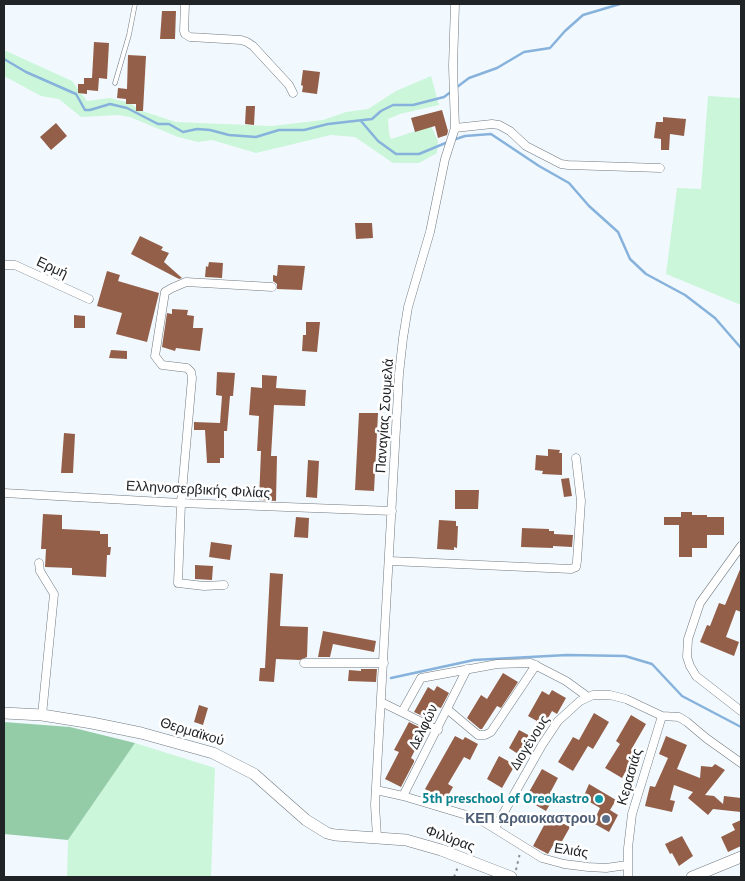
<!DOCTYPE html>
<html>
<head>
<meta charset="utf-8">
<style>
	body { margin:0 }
	#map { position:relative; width:745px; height:881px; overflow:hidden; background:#f1f9ff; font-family:"PT Sans",sans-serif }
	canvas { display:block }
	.frame { position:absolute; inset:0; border:5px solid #202426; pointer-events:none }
</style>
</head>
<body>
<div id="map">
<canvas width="745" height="881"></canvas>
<div class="frame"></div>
</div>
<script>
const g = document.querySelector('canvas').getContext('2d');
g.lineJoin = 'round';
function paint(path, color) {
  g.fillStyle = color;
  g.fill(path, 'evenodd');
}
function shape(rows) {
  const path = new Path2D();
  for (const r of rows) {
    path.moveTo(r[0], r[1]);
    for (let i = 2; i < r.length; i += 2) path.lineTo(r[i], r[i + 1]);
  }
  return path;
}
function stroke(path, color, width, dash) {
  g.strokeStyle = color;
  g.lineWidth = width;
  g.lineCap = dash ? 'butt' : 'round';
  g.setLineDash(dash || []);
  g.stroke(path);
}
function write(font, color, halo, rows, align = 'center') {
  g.font = font + ' "PT Sans",sans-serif';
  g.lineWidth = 5;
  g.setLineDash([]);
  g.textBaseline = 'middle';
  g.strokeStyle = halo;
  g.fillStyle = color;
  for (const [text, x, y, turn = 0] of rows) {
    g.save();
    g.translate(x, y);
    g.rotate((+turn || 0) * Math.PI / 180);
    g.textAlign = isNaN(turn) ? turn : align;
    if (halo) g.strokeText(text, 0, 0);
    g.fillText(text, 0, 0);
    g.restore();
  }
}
paint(shape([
	[4,50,72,81,87,101,110,98,130,103,139,110,176,122,272,126,323,120,346,112,368,109,396,91,431,76,439,105,400,114,388,119,389,133,391,139,431,126,438,141,437,153,419,163,393,163,355,137,331,135,256,153,212,140,198,142,178,137,130,117,118,115,81,117,59,99,41,96,4,76],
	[708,96,741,98,741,305,666,274,677,188,701,189],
	[135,743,215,768,211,877,67,877,68,840]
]), '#cbf6da');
paint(shape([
	[4,722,70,727,135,743,68,840,4,834]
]), '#94cca8');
stroke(shape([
	[4,59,26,72,76,94,85,110,90,110,110,104,127,108,158,124,169,124,183,132,197,129,210,130,229,135,256,137,279,130,304,130,328,124,372,119,381,111,393,105,413,105,444,97,452,91],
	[457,87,469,78,497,68,524,52,550,48,565,31,583,15,620,4],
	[361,121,378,141,396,154,419,154,448,142],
	[453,140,465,136,491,134,539,166,569,183,589,206,618,232,630,259,646,274,685,295,715,318,741,348],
	[391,678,474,660,567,655,625,656,652,664,682,696,741,727]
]), '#87b2dc', 2.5);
paint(shape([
	[162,11,176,11,175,39,160,39],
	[94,42,109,43,107,79,99,78,98,91,87,90,87,94,78,93,78,84,84,84,84,78,92,78],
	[128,55,146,56,143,111,136,111,136,104,126,104,126,99,117,98,118,88,127,89],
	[303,70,320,72,317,94,302,92,303,86,301,85],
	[246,106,255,106,254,125,245,124],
	[442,110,448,131,447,135,438,138,435,126,415,132,411,118],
	[663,117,686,119,684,136,670,134,669,150,661,150,661,139,654,138,656,122,663,122],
	[56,123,67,136,51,150,40,137],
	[355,223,372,223,373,238,356,239],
	[140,236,163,247,161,250,169,253,164,262,182,278,179,279,131,254],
	[209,262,223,263,222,278,205,277,206,266,208,267],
	[278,265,305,266,302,290,277,289,277,284,273,281,273,275,277,276],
	[107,271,120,275,118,281,159,293,147,342,116,334,122,313,97,306],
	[172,309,188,310,187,315,194,316,193,328,203,328,200,351,176,348,175,351,162,347,167,313,172,314],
	[74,315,85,316,85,328,74,328],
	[306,322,320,322,317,352,302,351,303,335,306,335],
	[111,350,127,351,127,359,109,358],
	[217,372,235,373,233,396,230,396,227,431,224,431,224,458,220,458,220,463,207,463,205,430,194,430,194,422,220,423,222,396,216,395],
	[262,375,277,376,276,388,306,390,305,406,274,405,271,456,277,456,276,501,259,500,261,451,257,451,259,416,249,415,251,387,262,388],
	[359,413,378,413,374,491,355,490],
	[64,433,75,434,73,473,61,473],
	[548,449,560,450,559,453,562,453,562,475,542,474,543,471,535,470,536,455,548,456],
	[308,460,319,461,317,498,306,497],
	[569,478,572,496,564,497,561,479],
	[455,490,479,490,478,509,455,509],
	[681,512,692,512,692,515,707,515,707,517,724,517,724,535,707,535,707,548,692,548,692,557,679,557,679,525,664,525,664,517,681,517],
	[43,514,62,515,62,529,100,531,100,534,108,534,108,547,111,547,110,555,107,555,106,577,72,575,72,568,45,567,46,549,41,549],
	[296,517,309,518,308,538,294,537],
	[439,520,456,521,456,526,458,526,457,548,454,547,454,550,437,549],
	[522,528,549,529,549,531,554,531,554,534,573,535,572,547,553,546,553,548,521,547],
	[211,542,232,545,230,560,209,557],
	[195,565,213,566,212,580,195,579],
	[741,567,741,612,736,610,726,637,739,642,734,656,700,642,707,625,710,626,719,603,725,605],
	[270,573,283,574,280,626,308,627,307,657,300,660,276,659,274,682,259,681,260,668,265,668],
	[323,631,376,641,374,652,333,644,330,657,318,657],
	[361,669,377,669,376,682,348,681,349,670,361,671],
	[503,673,518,682,501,708,497,706,482,729,480,729,467,718,481,695,487,699],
	[437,686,449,693,441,708,438,707,431,720,414,712,428,687,434,691],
	[552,690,566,698,557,714,552,711,544,725,528,716,542,691,549,695],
	[199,705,208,708,203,725,194,722],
	[594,713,609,722,593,749,588,746,573,771,558,762,573,737,579,740],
	[631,715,646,724,631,750,636,753,622,778,605,768,620,744,616,741],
	[409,722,425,730,411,758,414,760,414,762,401,787,385,779,399,752,394,750],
	[519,730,534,738,524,758,509,748],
	[455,736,463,740,465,737,478,744,470,760,464,757,448,784,453,787,445,801,425,789],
	[666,736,687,745,677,769,700,778,701,766,712,767,715,764,725,770,705,795,714,796,723,804,724,796,741,798,741,812,713,809,708,815,688,798,693,792,674,785,670,800,675,801,672,812,645,806,650,786,655,787,668,758,659,754],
	[499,756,515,765,502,788,487,779],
	[542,769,558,778,550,793,555,796,546,811,525,799],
	[589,784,616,800,610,810,618,815,609,832,593,823,600,808,583,798],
	[549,816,570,827,561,843,556,840,548,854,533,846],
	[741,820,741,846,728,852,721,837,735,830,732,824],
	[682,836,693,856,679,866,672,853,670,854,665,844]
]), '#945f49');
const lane = shape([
	[115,83,129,35,135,4]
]);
const street = shape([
	[185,4,184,31,185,34,190,37,241,40,247,42,253,46,289,85,293,93],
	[455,128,492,124,499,125,510,131,526,146,561,164,568,165,660,168],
	[4,265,15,265,89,299],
	[4,493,181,503,392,511],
	[741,546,700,603,688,639,687,657,690,666,696,676,741,711],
	[390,561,571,569,576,567,577,561,581,501,576,458],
	[39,563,40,571,54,594,42,715],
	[224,585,204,586,178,583,181,503,192,378,191,372,187,368,162,365,155,356,165,292,172,288,186,282,272,287],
	[304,663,384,663],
	[381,702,438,730],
	[447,709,478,735,485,735,491,732,536,665],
	[402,712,421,678,497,664,531,663,566,681,588,697],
	[376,790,403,796,473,817,484,822,542,858,564,864,588,867,606,868,627,865],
	[403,796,467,669],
	[495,828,542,745,558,721,580,701,593,695,610,695,626,699,662,716,679,717,687,722,706,738,741,763],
	[377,837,375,805,399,374,403,338,408,307,430,232,445,159,455,128,453,66,455,4],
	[628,877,628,848,632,814,662,716]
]);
const secondary = shape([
	[4,713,42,715,92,723,141,733,213,753,254,774,306,820,327,833,335,835,406,840,441,850,511,877],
	[692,877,741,857]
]);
stroke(lane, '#71797f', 5);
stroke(street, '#71797f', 9);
stroke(secondary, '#71797f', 12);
stroke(shape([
	[516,870,520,853],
	[454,877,458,867]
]), '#898f93', 2, [2.5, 4]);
stroke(lane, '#fff', 4);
stroke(street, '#fff', 8);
stroke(secondary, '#fff', 11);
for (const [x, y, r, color] of [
	[599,799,5,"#0f9aa8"],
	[606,819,5,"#5c6f8a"]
]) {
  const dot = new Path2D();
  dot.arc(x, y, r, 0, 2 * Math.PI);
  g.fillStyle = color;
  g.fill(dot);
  stroke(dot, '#fff', 2);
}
write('14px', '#202426', '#fff', [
	["Ερμή",52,268,25],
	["Παναγίας Σουμελά",385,416,-86],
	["Ελληνοσερβικής Φιλίας",198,490,3],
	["Δελφών",424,727,-64],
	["Θερμαϊκού",192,732,17],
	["Διογένους",530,743,-58],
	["Κερασιάς",630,777,-74],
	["Φιλύρας",450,839,20],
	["Ελιάς",571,851,9]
]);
write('bold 14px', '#0d838f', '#fff', [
	["5th preschool of Oreokastro",589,799]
], 'right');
write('bold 14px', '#4e5e75', '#fff', [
	["ΚΕΠ Ωραιοκαστρου",596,819]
], 'right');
</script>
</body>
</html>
